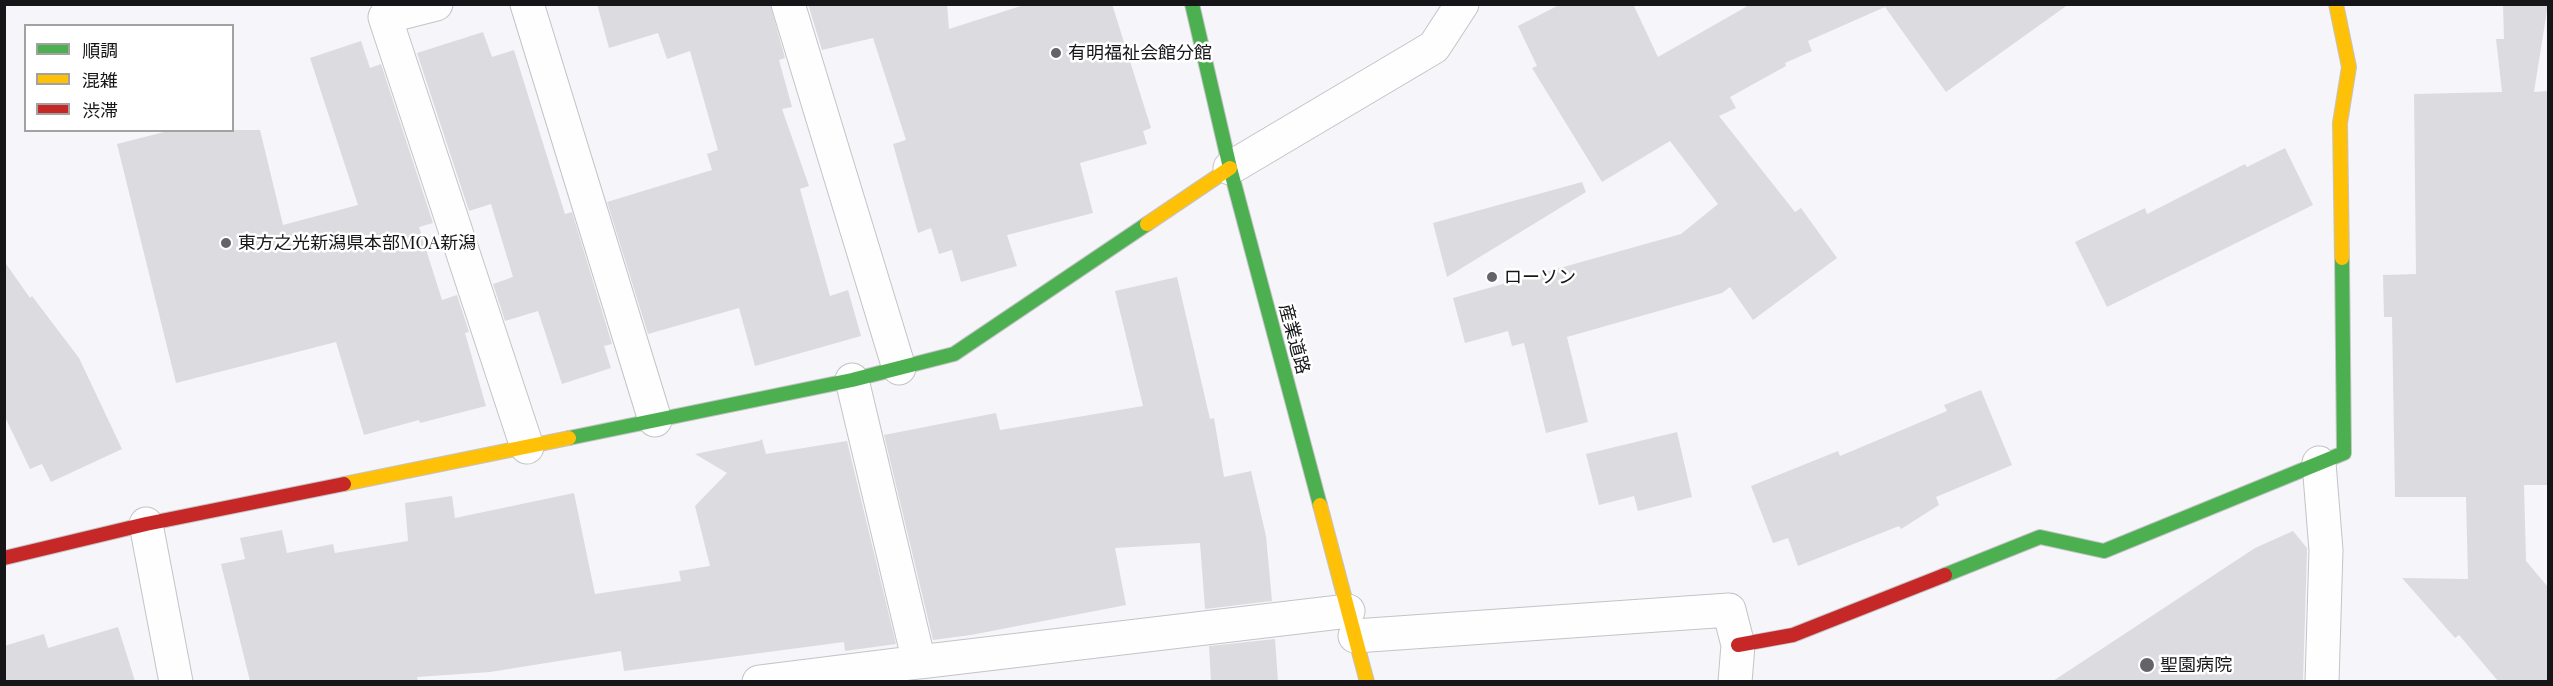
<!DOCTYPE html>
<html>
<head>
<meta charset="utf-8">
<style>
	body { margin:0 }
	#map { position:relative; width:2553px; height:686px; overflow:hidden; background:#f5f5fa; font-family:"Playfair Display","Noto Sans JP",serif }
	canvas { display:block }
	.frame { position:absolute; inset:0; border:6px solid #161619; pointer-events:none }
	.legend { position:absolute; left:24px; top:24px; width:210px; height:108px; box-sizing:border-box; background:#fff; border:2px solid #a2a2a3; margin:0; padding:8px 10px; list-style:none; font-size:18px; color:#161619 }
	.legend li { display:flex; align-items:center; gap:12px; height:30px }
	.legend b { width:30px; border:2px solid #a2a2a3 }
</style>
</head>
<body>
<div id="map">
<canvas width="2553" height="686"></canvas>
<div class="frame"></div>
<ul class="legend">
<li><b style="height:8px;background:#4caf50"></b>順調</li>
<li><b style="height:8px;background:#ffc107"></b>混雑</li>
<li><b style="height:8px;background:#c62828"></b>渋滞</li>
</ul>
</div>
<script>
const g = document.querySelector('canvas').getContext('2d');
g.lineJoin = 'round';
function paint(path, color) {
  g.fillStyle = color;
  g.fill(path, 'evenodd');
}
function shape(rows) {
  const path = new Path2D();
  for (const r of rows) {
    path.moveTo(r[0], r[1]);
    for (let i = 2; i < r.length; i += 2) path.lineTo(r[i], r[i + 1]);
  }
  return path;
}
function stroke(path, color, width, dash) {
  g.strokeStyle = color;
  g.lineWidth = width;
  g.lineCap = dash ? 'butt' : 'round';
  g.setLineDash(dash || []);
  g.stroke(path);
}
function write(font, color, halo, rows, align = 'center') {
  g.font = font + ' "Playfair Display","Noto Sans JP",serif';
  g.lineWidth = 5;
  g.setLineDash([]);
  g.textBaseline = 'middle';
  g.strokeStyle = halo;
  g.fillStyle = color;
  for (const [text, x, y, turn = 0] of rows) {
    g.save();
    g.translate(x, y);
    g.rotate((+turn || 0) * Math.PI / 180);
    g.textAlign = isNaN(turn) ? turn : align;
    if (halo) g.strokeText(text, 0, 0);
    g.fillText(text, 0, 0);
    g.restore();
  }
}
paint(shape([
	[597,4,770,4,785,58,779,60,792,107,782,109,809,186,800,189,830,296,848,290,861,336,755,366,739,308,648,334,607,202,712,170,707,154,718,150,690,51,667,59,658,33,609,48],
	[808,4,947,4,949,29,1027,4,1112,4,1151,128,1143,131,1147,144,1080,163,1093,213,1007,235,1017,266,961,282,952,250,939,254,931,228,918,233,893,144,906,140,873,38,822,50],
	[1561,4,1633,4,1658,57,1751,4,2069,4,1946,92,1885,7,1808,41,1812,51,1785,63,1786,66,1730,97,1736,108,1719,116,1795,212,1801,208,1837,258,1753,320,1730,287,1722,293,1567,337,1588,422,1546,433,1524,343,1512,346,1508,331,1465,343,1453,298,1681,234,1718,204,1670,141,1602,182,1532,68,1537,66,1518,26],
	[2503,4,2548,4,2534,92,2548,91,2548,485,2524,485,2526,561,2548,587,2548,681,2498,681,2459,635,2455,638,2402,578,2468,579,2466,497,2395,497,2392,317,2384,317,2383,275,2416,274,2414,94,2502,92,2496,39,2504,39],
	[483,32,492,57,514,50,565,214,572,212,612,344,604,346,611,368,562,384,538,311,505,321,493,284,513,277,491,204,469,211,417,53],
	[361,41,370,68,381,64,433,223,419,227,442,300,457,295,469,332,465,333,486,406,420,423,419,420,364,435,336,342,176,383,117,144,172,130,260,130,283,225,358,205,310,58],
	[2285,148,2313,205,2107,307,2075,242,2145,208,2147,214,2245,164,2247,167],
	[1582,182,1586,192,1447,277,1433,223],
	[4,261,30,298,32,296,79,358,122,449,51,482,42,464,30,469,4,415],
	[1177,277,1210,419,1214,418,1224,477,1251,471,1266,536,1272,601,1205,609,1200,543,1115,548,1126,605,971,635,933,640,884,435,996,413,1000,430,1143,406,1115,291],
	[1981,390,2012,465,1936,497,1939,505,1901,529,1899,526,1798,566,1788,538,1773,543,1751,486,1838,451,1840,456,1947,411,1944,405],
	[1677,432,1692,497,1638,511,1634,496,1599,505,1586,454],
	[762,439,766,454,847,441,896,644,845,651,844,642,624,671,621,651,490,672,417,677,418,681,250,681,221,564,245,559,240,538,282,530,287,553,333,544,335,553,408,541,405,503,452,496,455,518,574,493,595,594,681,581,679,571,710,566,695,506,727,473,695,454,759,441],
	[2293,531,2307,548,2307,552,2303,681,2053,681,2255,548],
	[118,627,135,681,4,681,4,646,44,634,48,648],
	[1275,639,1278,681,1211,681,1209,646]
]), '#dcdce0');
const street = shape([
	[436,4,385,17,527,447],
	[527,4,655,420],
	[788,4,899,368],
	[1230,168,1434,47,1462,4],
	[2319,463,2326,550,2322,682],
	[146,524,176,682],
	[1355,636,1729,610,1738,645,1735,682],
	[919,662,1348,611],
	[759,682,919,662,852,380]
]);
const fast = shape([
	[1192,4,1230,168,1320,505],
	[569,438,852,380,954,354,1147,224],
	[1945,575,2040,537,2104,551,2344,453,2342,258]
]);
const slow = shape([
	[2336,4,2349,67,2340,123,2342,258],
	[1147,224,1230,168],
	[344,484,569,438],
	[1320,505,1367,682]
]);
const jam = shape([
	[4,558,146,524,344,484],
	[1738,645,1793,635,1945,575]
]);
stroke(street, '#c4c3c7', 35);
stroke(fast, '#c4c3c7', 16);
stroke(slow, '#c4c3c7', 16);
stroke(jam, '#c4c3c7', 16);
stroke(street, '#fefefe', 33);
stroke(fast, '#4caf50', 14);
stroke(slow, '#ffc107', 14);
stroke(jam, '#c62828', 14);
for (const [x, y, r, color] of [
	[1056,53,6,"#646468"],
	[226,243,6,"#646468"],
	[1492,277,6,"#646468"],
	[2147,665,8,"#646468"]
]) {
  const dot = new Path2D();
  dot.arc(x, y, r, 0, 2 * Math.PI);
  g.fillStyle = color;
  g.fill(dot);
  stroke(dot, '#fff', 2);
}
write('18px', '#161619', '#fff', [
	["有明福祉会館分館",1068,53],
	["東方之光新潟県本部MOA新潟",238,243],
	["ローソン",1504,277],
	["聖園病院",2160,665]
], 'left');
write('18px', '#161619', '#fff', [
	["産業道路",1294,339,75]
]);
</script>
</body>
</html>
